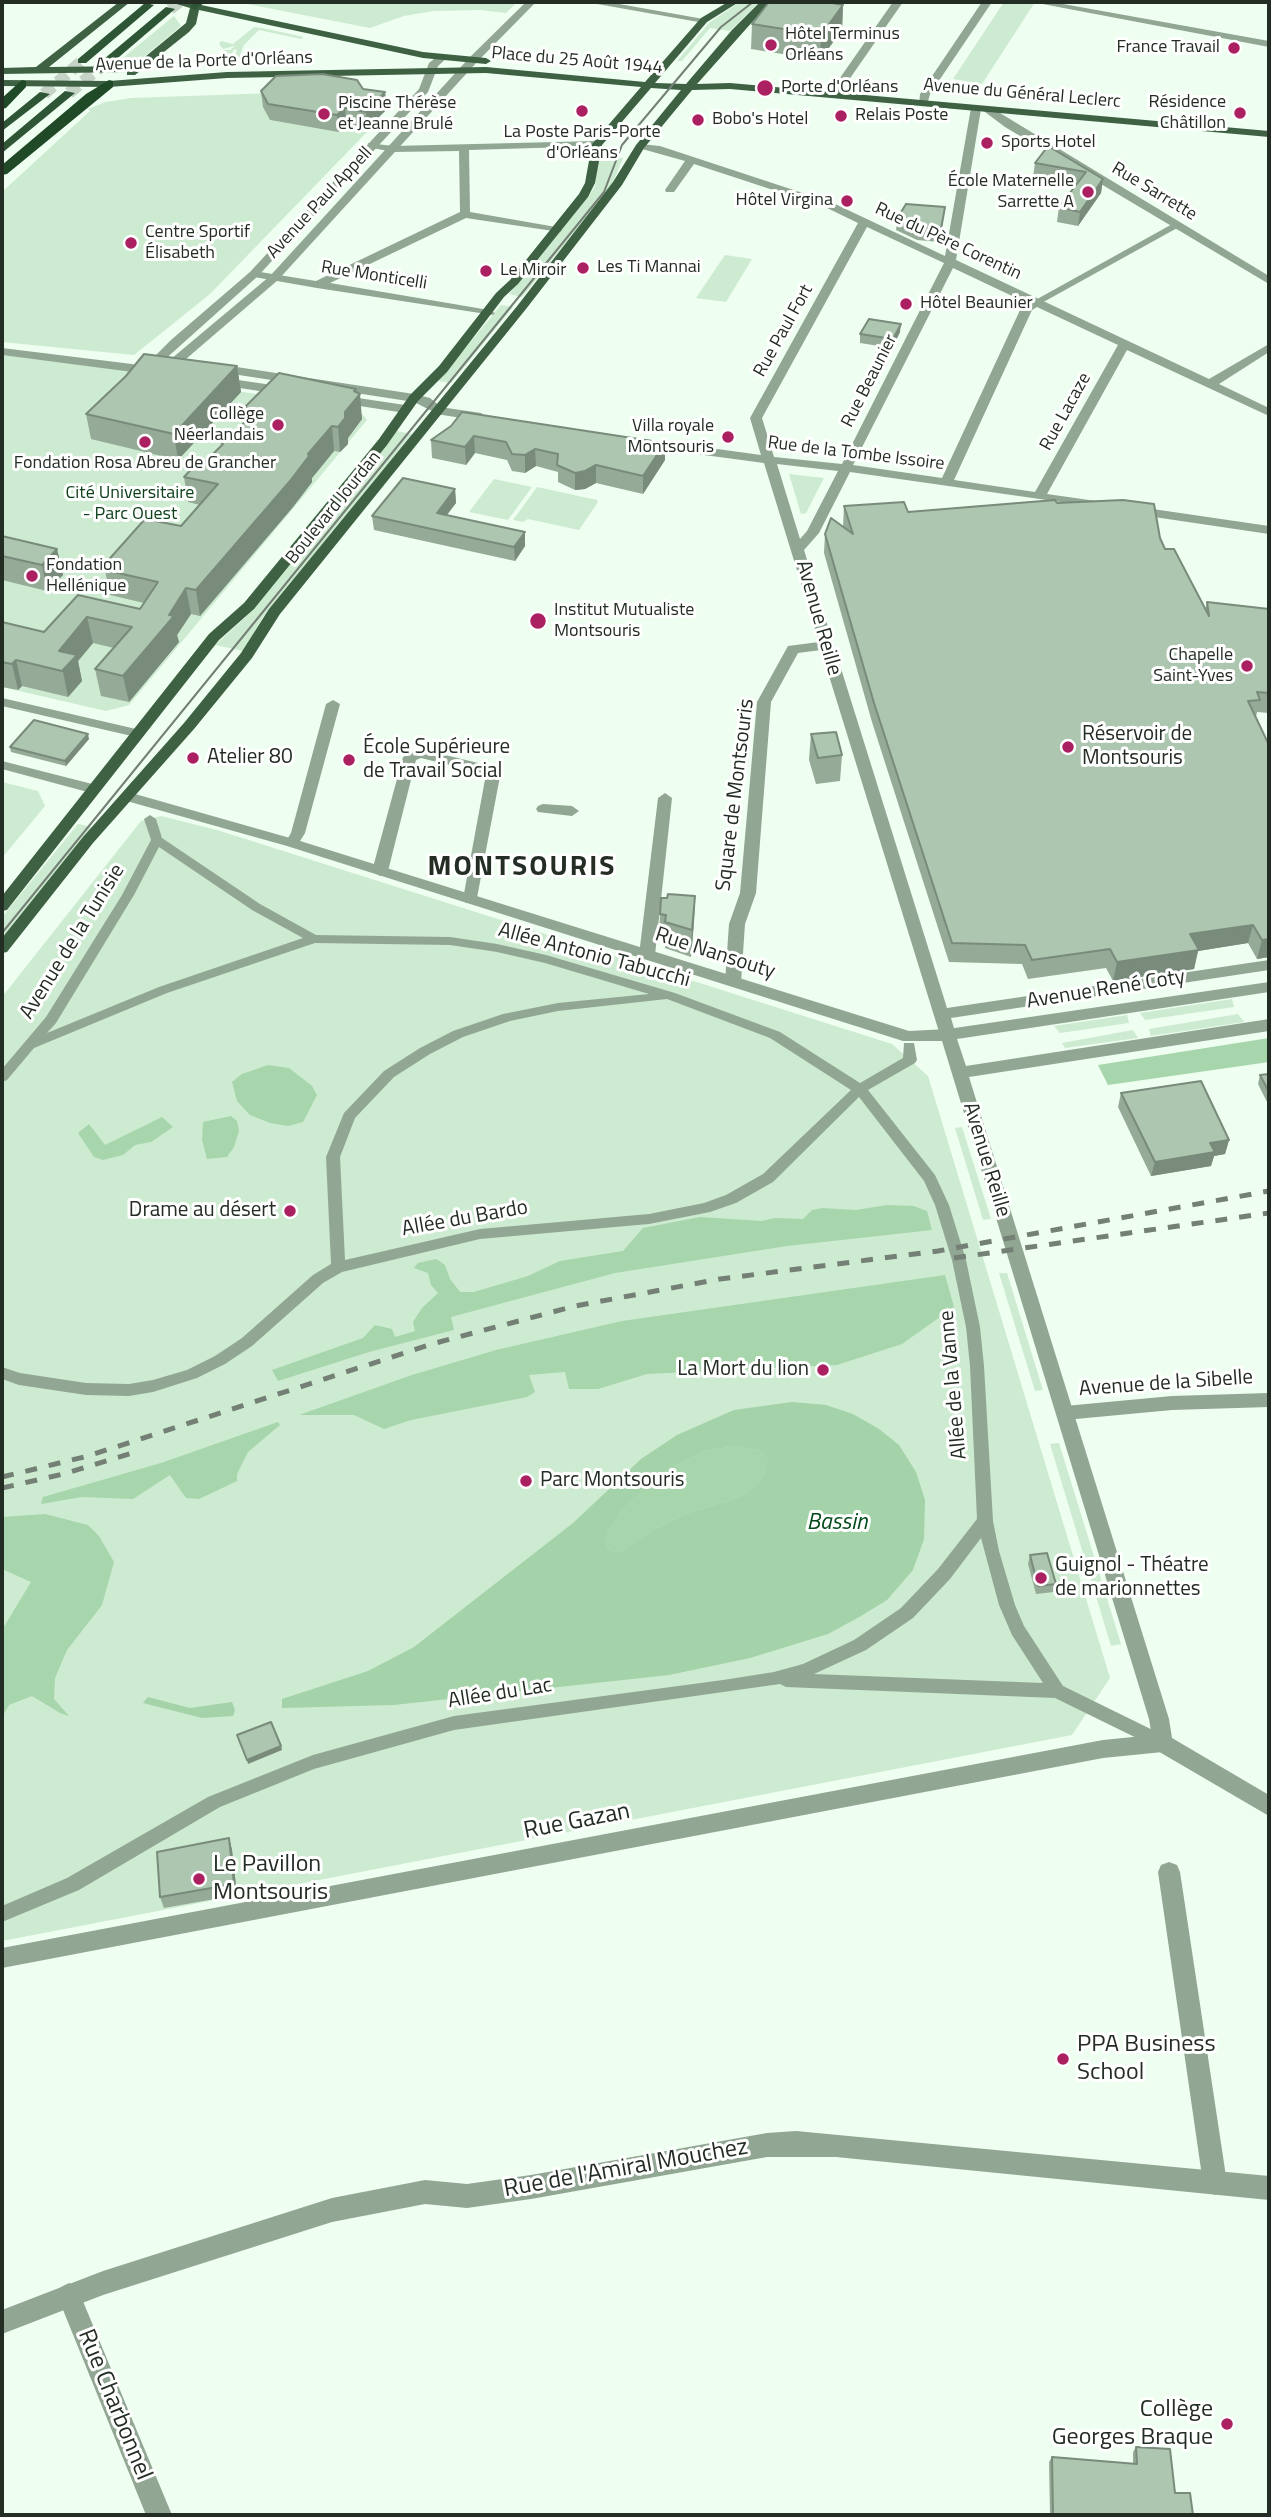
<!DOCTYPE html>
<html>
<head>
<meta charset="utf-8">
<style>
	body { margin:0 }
	#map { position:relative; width:1271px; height:2517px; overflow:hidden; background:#eefef0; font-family:"Titillium Web",sans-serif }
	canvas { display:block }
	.frame { position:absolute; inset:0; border:4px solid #232d24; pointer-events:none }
</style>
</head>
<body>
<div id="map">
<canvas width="1271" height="2517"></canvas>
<div class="frame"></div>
</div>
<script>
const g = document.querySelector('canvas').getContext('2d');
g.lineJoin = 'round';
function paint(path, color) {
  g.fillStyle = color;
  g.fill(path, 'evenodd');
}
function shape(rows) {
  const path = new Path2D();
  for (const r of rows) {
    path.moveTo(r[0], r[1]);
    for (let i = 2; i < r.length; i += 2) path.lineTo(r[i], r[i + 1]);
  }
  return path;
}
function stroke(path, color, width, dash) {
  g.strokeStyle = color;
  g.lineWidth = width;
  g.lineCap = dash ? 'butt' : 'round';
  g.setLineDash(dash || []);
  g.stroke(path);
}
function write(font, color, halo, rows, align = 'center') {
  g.font = font + ' "Titillium Web",sans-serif';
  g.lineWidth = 6;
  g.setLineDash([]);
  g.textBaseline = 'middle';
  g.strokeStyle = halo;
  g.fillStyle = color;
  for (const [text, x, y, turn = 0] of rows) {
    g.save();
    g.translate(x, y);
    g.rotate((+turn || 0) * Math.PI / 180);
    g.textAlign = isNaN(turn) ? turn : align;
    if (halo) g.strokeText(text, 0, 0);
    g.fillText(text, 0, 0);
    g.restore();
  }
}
paint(shape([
	[237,2,517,2,506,13,480,10,433,11,404,16,370,28],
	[740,2,759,2,730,31,710,28,682,61,677,61,709,23],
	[1004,2,1035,2,982,84,953,79],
	[174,16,181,26,140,60,119,61],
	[254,27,262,28,304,37,301,39,259,30,244,45,240,55,289,55,288,57,234,57,237,50,234,49,231,57,223,56,224,50,230,50,235,46,223,49,219,44,221,41,233,44],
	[275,93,270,120,338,132,341,129,367,132,210,294,134,355,2,342,2,192,90,111,88,109,106,102,131,98],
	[598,158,623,158,611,187,522,297,509,294,590,194,595,186],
	[725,255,752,259,726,302,696,298],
	[501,305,513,307,451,383,438,381],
	[2,355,138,372,140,376,359,410,367,420,129,705,106,711,2,687],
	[397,431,412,434,263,617,243,651,215,645,249,614],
	[789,474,824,478,806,513,801,514],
	[494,479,532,487,508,520,469,512],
	[537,487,597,500,598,502,579,530,528,519,523,522,513,520],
	[2,782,38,791,45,806,2,858],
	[161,816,217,830,892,1044,928,1076,1110,1678,1072,1735,2,1941,2,997,141,821],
	[78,824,92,827,2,939,2,917],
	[1232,999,1234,1007,1145,1020,1140,1013],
	[1238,1014,1244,1022,1151,1036,1149,1029],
	[1127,1015,1129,1023,1060,1033,1054,1026],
	[1133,1030,1138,1038,1065,1048,1062,1043],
	[962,1127,991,1219,983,1220,955,1128],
	[999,1273,1007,1273,1043,1390,1035,1391],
	[1059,1443,1121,1644,1111,1646,1050,1444]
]), '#cdebd0');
paint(shape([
	[1269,1038,1269,1062,1108,1085,1098,1065],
	[268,1065,289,1068,312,1086,317,1095,303,1122,288,1126,270,1123,250,1115,237,1101,232,1082,242,1074],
	[231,1116,237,1121,239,1131,234,1147,227,1157,207,1159,202,1140,203,1122],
	[162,1117,173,1127,151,1142,135,1145,123,1155,103,1160,94,1157,78,1133,89,1124,105,1145],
	[887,1205,914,1206,927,1211,932,1230,787,1246,615,1273,451,1317,454,1330,369,1352,278,1381,272,1370,363,1338,375,1325,392,1329,395,1337,415,1331,413,1322,422,1308,438,1293,431,1285,428,1273,414,1268,418,1263,436,1259,445,1265,450,1279,460,1292,474,1292,528,1276,560,1261,623,1251,643,1228,700,1217,762,1221,775,1218,803,1219,812,1210,822,1208,856,1210],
	[945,1275,954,1307,902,1344,837,1365,647,1374,598,1389,569,1389,565,1372,529,1375,535,1392,527,1397,411,1420,384,1429,354,1415,299,1415,412,1375,496,1350,622,1321],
	[278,1422,280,1425,248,1452,237,1474,237,1481,199,1499,186,1498,170,1475,133,1499,82,1497,41,1504,43,1497,161,1463],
	[736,1446,758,1450,766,1456,767,1466,763,1477,754,1488,740,1497,683,1515,657,1528,622,1551,615,1553,606,1547,607,1533,619,1514,657,1475,705,1451],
	[45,1514,88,1525,99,1536,114,1562,102,1605,67,1650,55,1678,54,1699,69,1716,60,1713,32,1696,9,1705,2,1717,2,1630,31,1582,2,1569,2,1517]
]), '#a7d5ac');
paint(shape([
	[792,1402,826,1405,853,1414,879,1429,899,1445,916,1472,925,1500,924,1539,913,1570,887,1600,861,1616,828,1634,750,1658,669,1675,394,1705,282,1708,282,1699,368,1671,414,1647,573,1523,641,1459,677,1435,734,1410],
	[736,1446,758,1450,766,1456,767,1466,763,1477,754,1488,740,1497,683,1515,657,1528,622,1551,615,1553,606,1547,607,1533,619,1514,657,1475,705,1451],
	[148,1697,190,1708,232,1702,235,1710,233,1716,202,1718,143,1703]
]), '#a4d2a9');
stroke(shape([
	[170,9,179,2],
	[69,93,108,61],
	[44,94,82,61]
]), '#c5d4c7', 12, [12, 6]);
paint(shape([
	[1176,222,1180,225,1179,227,1038,305,1030,303,1176,222],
	[150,815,156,819,162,838,260,904,316,935,450,937,497,944,546,955,675,993,780,1032,860,1083,903,1058,904,1043,914,1043,917,1060,915,1063,868,1090,935,1175,949,1205,966,1260,980,1327,984,1366,993,1521,999,1551,1015,1605,1024,1626,1063,1686,1169,1738,1171,1743,1169,1748,1163,1750,1157,1748,1055,1698,786,1687,780,1684,454,1730,314,1769,220,1807,79,1890,2,1922,2,1906,67,1878,208,1797,313,1755,454,1716,723,1680,774,1672,803,1664,854,1640,901,1608,938,1569,977,1519,970,1366,966,1327,952,1260,935,1205,924,1181,859,1097,773,1182,736,1203,710,1212,649,1224,480,1239,342,1272,323,1283,252,1346,225,1364,197,1378,153,1392,129,1396,86,1395,19,1385,2,1379,2,1367,20,1373,86,1383,129,1384,153,1380,187,1370,215,1356,242,1338,313,1275,331,1264,326,1157,344,1113,384,1071,420,1048,453,1031,503,1014,558,1003,649,994,545,963,497,952,450,945,315,943,167,993,34,1048,7,1080,2,1082,2,1069,46,1017,122,895,151,840,144,819,150,815],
	[159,847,252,910,303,938,159,987,47,1033,56,1023,134,895,159,847],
	[667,999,770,1038,851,1090,763,1174,726,1195,704,1203,649,1214,480,1229,345,1260,340,1157,355,1118,394,1077,430,1054,463,1037,510,1021,558,1011,667,999],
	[981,1538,999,1605,1012,1635,1043,1683,814,1674,866,1650,913,1618,950,1579,981,1538]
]), '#92a694');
paint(shape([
	[586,2,608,2,709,20,704,23,586,2],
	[893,2,903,2,837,97,829,97,828,95,893,2],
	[982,2,992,2,930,94,927,105,919,105,920,94,982,2],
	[1032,2,1052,2,1269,41,1269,47,1032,2],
	[976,105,981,109,990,107,1269,276,1269,284,1005,127,981,109,956,260,1209,379,1269,344,1269,352,1219,384,1269,408,1269,416,1127,350,1047,494,1103,502,1103,508,850,472,819,533,804,550,947,1008,1269,960,1269,970,951,1018,956,1035,948,1041,940,1035,821,650,798,653,771,702,756,893,745,924,741,982,733,987,725,982,729,924,740,893,757,702,788,646,819,642,764,463,644,447,638,443,644,439,761,455,750,418,858,223,825,207,694,164,674,192,666,192,665,190,685,161,635,147,640,144,660,146,833,203,945,256,971,108,976,105],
	[867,227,944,263,842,464,774,457,762,418,867,227],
	[953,268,1027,303,1021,308,942,478,853,465,953,268],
	[1037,307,1118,345,1035,492,954,480,1032,310,1037,307],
	[777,464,838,471,807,531,800,539,777,464],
	[597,141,601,142,601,146,469,150,470,212,556,227,562,230,560,232,466,218,330,283,489,310,495,313,493,315,317,288,254,277,248,274,254,271,316,281,460,212,459,151,393,152,368,147,368,143,393,146,597,141],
	[2,348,148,366,154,370,148,374,2,355,2,348],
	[440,407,481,413,487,417,481,421,436,414,434,411,440,407],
	[1132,506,1269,526,1269,534,1127,513,1127,507,1132,506],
	[2,698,136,729,143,733,136,737,2,706,2,698],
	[333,700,340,704,305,833,297,846,287,846,285,843,291,833,326,704,333,700],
	[420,749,499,768,501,771,476,903,466,903,463,899,486,774,421,758,416,760,388,871,380,876,372,871,403,757,420,749],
	[2,761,100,786,102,789,95,794,2,769,2,761],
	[665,793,672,798,655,955,647,960,639,955,658,798,665,793],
	[543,804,572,806,579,811,572,816,538,812,536,809,538,806,543,804],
	[1269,1393,1269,1407,1172,1410,1065,1420,1058,1418,1056,1413,1058,1408,1065,1406,1172,1396,1269,1393],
	[1163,1734,1170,1736,1173,1743,1170,1750,1163,1752,1103,1758,2,1968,2,1948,1103,1740,1163,1734],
	[1169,1862,1177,1865,1180,1872,1227,2183,1223,2191,1215,2195,1207,2191,1203,2183,1158,1872,1161,1865,1169,1862],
	[69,2283,77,2287,172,2515,146,2515,57,2295,61,2287,69,2283]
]), '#92a694');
paint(shape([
	[526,2,536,2,477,62,278,280,179,365,158,371,146,371,146,365,171,340,250,272,419,89,429,63,439,55,448,57,438,66,428,92,258,276,162,362,171,359,270,276,469,58,526,2],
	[217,364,414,394,430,398,446,411,440,415,414,402,213,371,213,365,217,364],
	[217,377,286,387,292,391,286,395,213,384,211,381,217,377],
	[338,395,405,405,411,409,405,413,334,402,334,396,338,395],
	[128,792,297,840,909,1031,948,1029,1269,982,1269,992,957,1039,966,1066,1269,1019,1269,1031,969,1077,1169,1719,1172,1738,1269,1795,1269,1816,1156,1750,1153,1743,1149,1719,942,1041,903,1041,287,846,123,800,121,797,123,794,128,792],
	[796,2131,1269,2176,1269,2200,836,2157,767,2157,531,2199,467,2208,425,2204,332,2222,103,2295,2,2334,2,2310,103,2271,332,2198,425,2180,467,2184,531,2175,767,2133,796,2131]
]), '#92a694');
paint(shape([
	[119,2,130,2,49,67,134,66,186,23,190,8,170,2,187,2,423,52,486,58,491,61,486,64,423,58,199,10,196,24,189,32,135,75,127,75,127,72,2,74,2,68,36,67,119,2],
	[728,2,739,2,707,22,655,83,686,84,732,30,760,2,770,2,697,84,730,83,1269,131,1269,137,730,89,692,90,644,148,622,185,526,309,280,614,252,658,194,729,93,843,7,952,2,953,2,938,83,837,184,723,241,653,269,609,518,305,613,182,636,145,681,90,651,88,602,145,595,183,588,197,518,284,504,297,447,372,418,401,387,445,254,609,219,640,7,910,2,911,2,896,209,634,244,603,379,439,410,395,439,366,496,293,510,280,579,194,585,183,592,144,641,87,486,73,227,78,109,87,2,86,2,80,109,81,227,72,486,67,645,82,701,18,728,2]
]), '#3e6143');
paint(shape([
	[194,2,205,2,195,10,190,7,194,2],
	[145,3,154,5,86,63,78,63,78,59,145,3],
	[166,7,175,9,112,63,104,63,104,59,166,7],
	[65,91,75,93,2,153,2,144,65,91],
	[40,92,50,94,2,131,2,123,40,92]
]), '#2e5535');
paint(shape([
	[22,80,26,81,26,87,6,108,2,109,2,98,22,80],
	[109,80,113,81,113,87,7,174,2,175,2,165,86,94,109,80]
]), '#1f4927');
stroke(shape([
	[2,933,604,192,622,145,721,27,753,2]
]), '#748075', 2);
stroke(shape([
	[954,1258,1269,1213],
	[2,1477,88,1456,432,1344,575,1306,720,1279,938,1251,1269,1191],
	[2,1488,63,1474,139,1451]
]), '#748075', 5, [12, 12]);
paint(shape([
	[843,5,842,30,820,60,751,49,752,24],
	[363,89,385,92,387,109,368,128,346,124,338,132,270,120,263,107,261,91],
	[1048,146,1103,179,1101,193,1078,226,1057,222,1059,207,1076,185,1033,177,1035,163],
	[945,207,940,242,917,240,896,230,898,217],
	[900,332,892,348,860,343,860,334],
	[237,366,241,392,178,460,91,439,86,414,126,376],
	[356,389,362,419,348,438,348,444,340,452,334,451,312,478,312,482,293,507,200,616,191,614,177,635,179,642,129,702,101,696,95,669,114,648,93,643,78,661,82,681,68,697,22,686,18,690,2,687,2,622,44,632,78,595,140,609,144,603,110,595,104,565,181,526,200,505,188,502,184,477,204,463,221,446,220,439,230,436,247,420,245,407],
	[451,426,665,443,665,460,643,494,596,483,585,489,575,490,558,482,558,472,536,466,525,473,512,471,507,460,475,453,466,465,432,458,431,440],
	[455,489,456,503,446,515,525,532,525,546,515,561,374,530,372,516],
	[1057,503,1160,538,1165,549,1205,610,1207,602,1269,609,1269,713,1257,712,1256,717,1269,745,1269,957,1257,959,1248,943,1198,951,1194,969,1113,981,1106,968,1028,979,1022,964,949,962,872,722,824,553,825,534,843,527,844,506,908,512],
	[2,536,57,549,63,575,47,591,2,580],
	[811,734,842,755,840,781,816,784,809,760],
	[89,739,66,766,11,752,10,747],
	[695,896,694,922,691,957,665,948,665,941,659,940,660,914,667,898],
	[1269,1074,1269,1106,1258,1084,1260,1075],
	[1121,1093,1229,1140,1225,1154,1214,1156,1211,1166,1151,1176,1118,1107],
	[1030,1555,1056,1584,1054,1592,1036,1594,1028,1564],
	[229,1838,232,1850,237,1895,164,1908,160,1897],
	[1136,2447,1193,2515,1050,2515,1049,2462,1052,2457,1133,2464,1133,2452]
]), '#95aa97');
paint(shape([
	[843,5,842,30,820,60,821,35],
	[385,92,387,109,368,128,366,112],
	[345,108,346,124,338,132,337,115],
	[1103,179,1101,193,1078,226,1080,212],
	[901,324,900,332,892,348,893,339],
	[237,366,241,392,178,460,174,434],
	[356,389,357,398,360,394,362,419,348,438,348,444,340,452,338,427],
	[332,426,334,451,312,478,312,482,293,507,200,616,196,590],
	[474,436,475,453,466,465,465,447],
	[665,443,665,460,643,494,643,476],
	[535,449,536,466,525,473,525,455],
	[596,465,596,483,585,489,575,490,575,473],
	[455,489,456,503,438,527,437,513],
	[525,532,525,546,515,561,514,547],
	[57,549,63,575,47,591,42,565],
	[186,588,191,614,177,635,179,642,129,702,123,676,169,615],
	[87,617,93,643,78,661,82,681,68,697,59,651],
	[16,660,22,686,18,690,12,664],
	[88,734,89,739,66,766,65,761],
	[695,896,694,922,691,957,692,930],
	[1253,925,1248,943,1198,951,1194,969,1113,981,1117,962,1190,934],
	[1269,939,1269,957,1257,959,1262,940],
	[1229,1140,1225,1154,1214,1156,1211,1166,1151,1176,1155,1162,1210,1143],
	[281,1746,282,1750,248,1764,247,1760],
	[229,1838,232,1850,237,1895,234,1884]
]), '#798b7b');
const building = shape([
	[769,2,827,2,843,5,821,35,752,24,769,2],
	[322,74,357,80,363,89,385,92,366,112,345,108,337,115,268,104,261,91,276,76,322,74],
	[1048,146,1103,179,1080,212,1059,207,1086,172,1035,163,1048,146],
	[906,204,945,207,941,229,919,227,898,217,906,204],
	[869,319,901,324,893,339,860,334,869,319],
	[144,354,237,366,174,434,86,414,126,376,144,354],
	[279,373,356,389,354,391,360,394,345,412,345,418,338,427,332,426,308,454,309,456,290,481,196,590,186,588,169,615,174,616,123,676,95,669,132,627,87,617,59,651,77,655,62,671,16,660,12,664,2,662,2,622,44,632,78,595,140,609,158,582,109,571,104,569,107,565,104,565,145,519,181,526,218,484,184,477,198,462,204,463,223,444,220,439,230,436,257,411,245,407,279,373],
	[462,412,665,443,643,476,596,465,585,471,575,473,557,465,558,454,535,449,525,455,512,454,506,442,474,436,465,447,431,440,451,426,462,412],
	[403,478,455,489,437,513,525,532,514,547,372,516,403,478],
	[1055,500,1057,503,1123,500,1154,504,1160,538,1165,549,1174,549,1209,616,1207,602,1269,609,1269,693,1257,692,1260,700,1248,701,1269,745,1269,939,1262,940,1253,925,1190,934,1199,950,1117,962,1110,949,1032,960,1025,945,952,943,874,703,825,534,831,518,853,534,844,506,904,502,908,512,1055,500],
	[2,536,57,549,42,565,2,556,2,536],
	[34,720,88,734,65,761,10,747,34,720],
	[836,732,842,755,818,758,811,734,836,732],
	[668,894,695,896,692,930,665,922,666,915,660,914,661,898,667,898,668,894],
	[1269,1074,1269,1092,1260,1075,1269,1074],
	[1201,1081,1229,1140,1210,1143,1215,1152,1155,1162,1121,1093,1201,1081],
	[1047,1553,1056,1584,1038,1586,1030,1555,1047,1553],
	[271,1722,281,1746,247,1760,237,1735,271,1722],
	[229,1838,234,1884,160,1897,157,1852,229,1838],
	[1136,2447,1170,2449,1175,2493,1190,2493,1193,2515,1053,2515,1052,2457,1137,2464,1136,2447]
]);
paint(building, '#adc6b0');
stroke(building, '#798b7b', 2);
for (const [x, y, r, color] of [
	[771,45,7,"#ab2061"],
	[1234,48,7,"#ab2061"],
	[765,88,9,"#ab2061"],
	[582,111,7,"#ab2061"],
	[1240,113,7,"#ab2061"],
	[324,114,7,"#ab2061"],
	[841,116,7,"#ab2061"],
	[698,120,7,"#ab2061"],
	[987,143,7,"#ab2061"],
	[1088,192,7,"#ab2061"],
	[847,201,7,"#ab2061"],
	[131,243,7,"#ab2061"],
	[583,268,7,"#ab2061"],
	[486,271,7,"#ab2061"],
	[906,304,7,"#ab2061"],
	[278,425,7,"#ab2061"],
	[728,437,7,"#ab2061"],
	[145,442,7,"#ab2061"],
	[32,576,7,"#ab2061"],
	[538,621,9,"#ab2061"],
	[1247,666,7,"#ab2061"],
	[1068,747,7,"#ab2061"],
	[193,758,7,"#ab2061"],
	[349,760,7,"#ab2061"],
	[290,1211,7,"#ab2061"],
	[823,1370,7,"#ab2061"],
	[526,1481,7,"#ab2061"],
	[1041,1578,7,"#ab2061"],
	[199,1879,7,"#ab2061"],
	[1063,2059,7,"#ab2061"],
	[1227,2424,7,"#ab2061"]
]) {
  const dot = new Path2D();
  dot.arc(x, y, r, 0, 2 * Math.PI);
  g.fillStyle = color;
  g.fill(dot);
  stroke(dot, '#fff', 2.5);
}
write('18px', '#232d24', '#fff', [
	["Hôtel Terminus",785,35],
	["Orléans",785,56],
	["France Travail",1220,48,"right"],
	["Porte d'Orléans",781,88],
	["Résidence",1226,103,"right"],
	["Châtillon",1226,124,"right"],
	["Piscine Thérèse",338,104],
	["et Jeanne Brulé",338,125],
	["Relais Poste",855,116],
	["Bobo's Hotel",712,120],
	["La Poste Paris-Porte",582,133,"center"],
	["d'Orléans",582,154,"center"],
	["Sports Hotel",1001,143],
	["École Maternelle",1074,182,"right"],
	["Sarrette A",1074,203,"right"],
	["Hôtel Virgina",833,201,"right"],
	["Centre Sportif",145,233],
	["Élisabeth",145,254],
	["Les Ti Mannai",597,268],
	["Le Miroir",500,271],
	["Hôtel Beaunier",920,304],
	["Collège",264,415,"right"],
	["Néerlandais",264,436,"right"],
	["Villa royale",714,427,"right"],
	["Montsouris",714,448,"right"],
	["Fondation Rosa Abreu de Grancher",145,464,"center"],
	["Fondation",46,566],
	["Hellénique",46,587],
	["Institut Mutualiste",554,611],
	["Montsouris",554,632],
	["Chapelle",1233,656,"right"],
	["Saint-Yves",1233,677,"right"]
], 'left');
write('18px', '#232d24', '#fff', [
	["Place du 25 Août 1944",577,61,5],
	["Avenue de la Porte d'Orléans",204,62,-2],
	["Avenue du Général Leclerc",1022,94,5],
	["Rue Sarrette",1154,192,31],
	["Avenue Paul Appell",320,203,-47],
	["Rue du Père Corentin",948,242,25],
	["Rue Monticelli",374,276,9],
	["Rue Paul Fort",784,331,-61],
	["Rue Beaunier",870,381,-63],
	["Rue Lacaze",1066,412,-61],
	["Rue de la Tombe Issoire",856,454,7],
	["Boulevard Jourdan",334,508,-51]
]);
write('18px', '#0e411b', '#fff', [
	["Cité Universitaire",130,494],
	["- Parc Ouest",130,515]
]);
write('21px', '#232d24', '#fff', [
	["Avenue Reille",818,618,74],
	["Square de Montsouris",736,795,-83],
	["Avenue de la Tunisie",73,942,-58],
	["Rue Nansouty",715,954,18],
	["Allée Antonio Tabucchi",594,956,15],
	["Avenue René Coty",1106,990,-9],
	["Avenue Reille",986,1160,73],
	["Allée du Bardo",465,1219,-10],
	["Avenue de la Sibelle",1166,1384,-4],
	["Allée de la Vanne",954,1385,-95],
	["Allée du Lac",500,1694,-9]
]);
write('21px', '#232d24', '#fff', [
	["Réservoir de",1082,735],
	["Montsouris",1082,759],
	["École Supérieure",363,748],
	["de Travail Social",363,772],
	["Atelier 80",207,758],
	["Drame au désert",276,1211,"right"],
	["La Mort du lion",809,1370,"right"],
	["Parc Montsouris",540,1481],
	["Guignol - Théatre",1055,1566],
	["de marionnettes",1055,1590]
], 'left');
write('italic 23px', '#004918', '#fff', [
	["Bassin",837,1523]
]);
write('24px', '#232d24', '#fff', [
	["Rue Gazan",577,1822,-11],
	["Rue de l'Amiral Mouchez",626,2169,-10],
	["Rue Charbonnel",114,2405,68]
]);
write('24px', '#232d24', '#fff', [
	["Le Pavillon",213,1865],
	["Montsouris",213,1893],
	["PPA Business",1077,2045],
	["School",1077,2073],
	["Collège",1213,2410,"right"],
	["Georges Braque",1213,2438,"right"]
], 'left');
g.letterSpacing = '2px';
write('bold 28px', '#232d24', '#fff', [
	["MONTSOURIS",522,868]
]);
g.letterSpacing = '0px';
</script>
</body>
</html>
